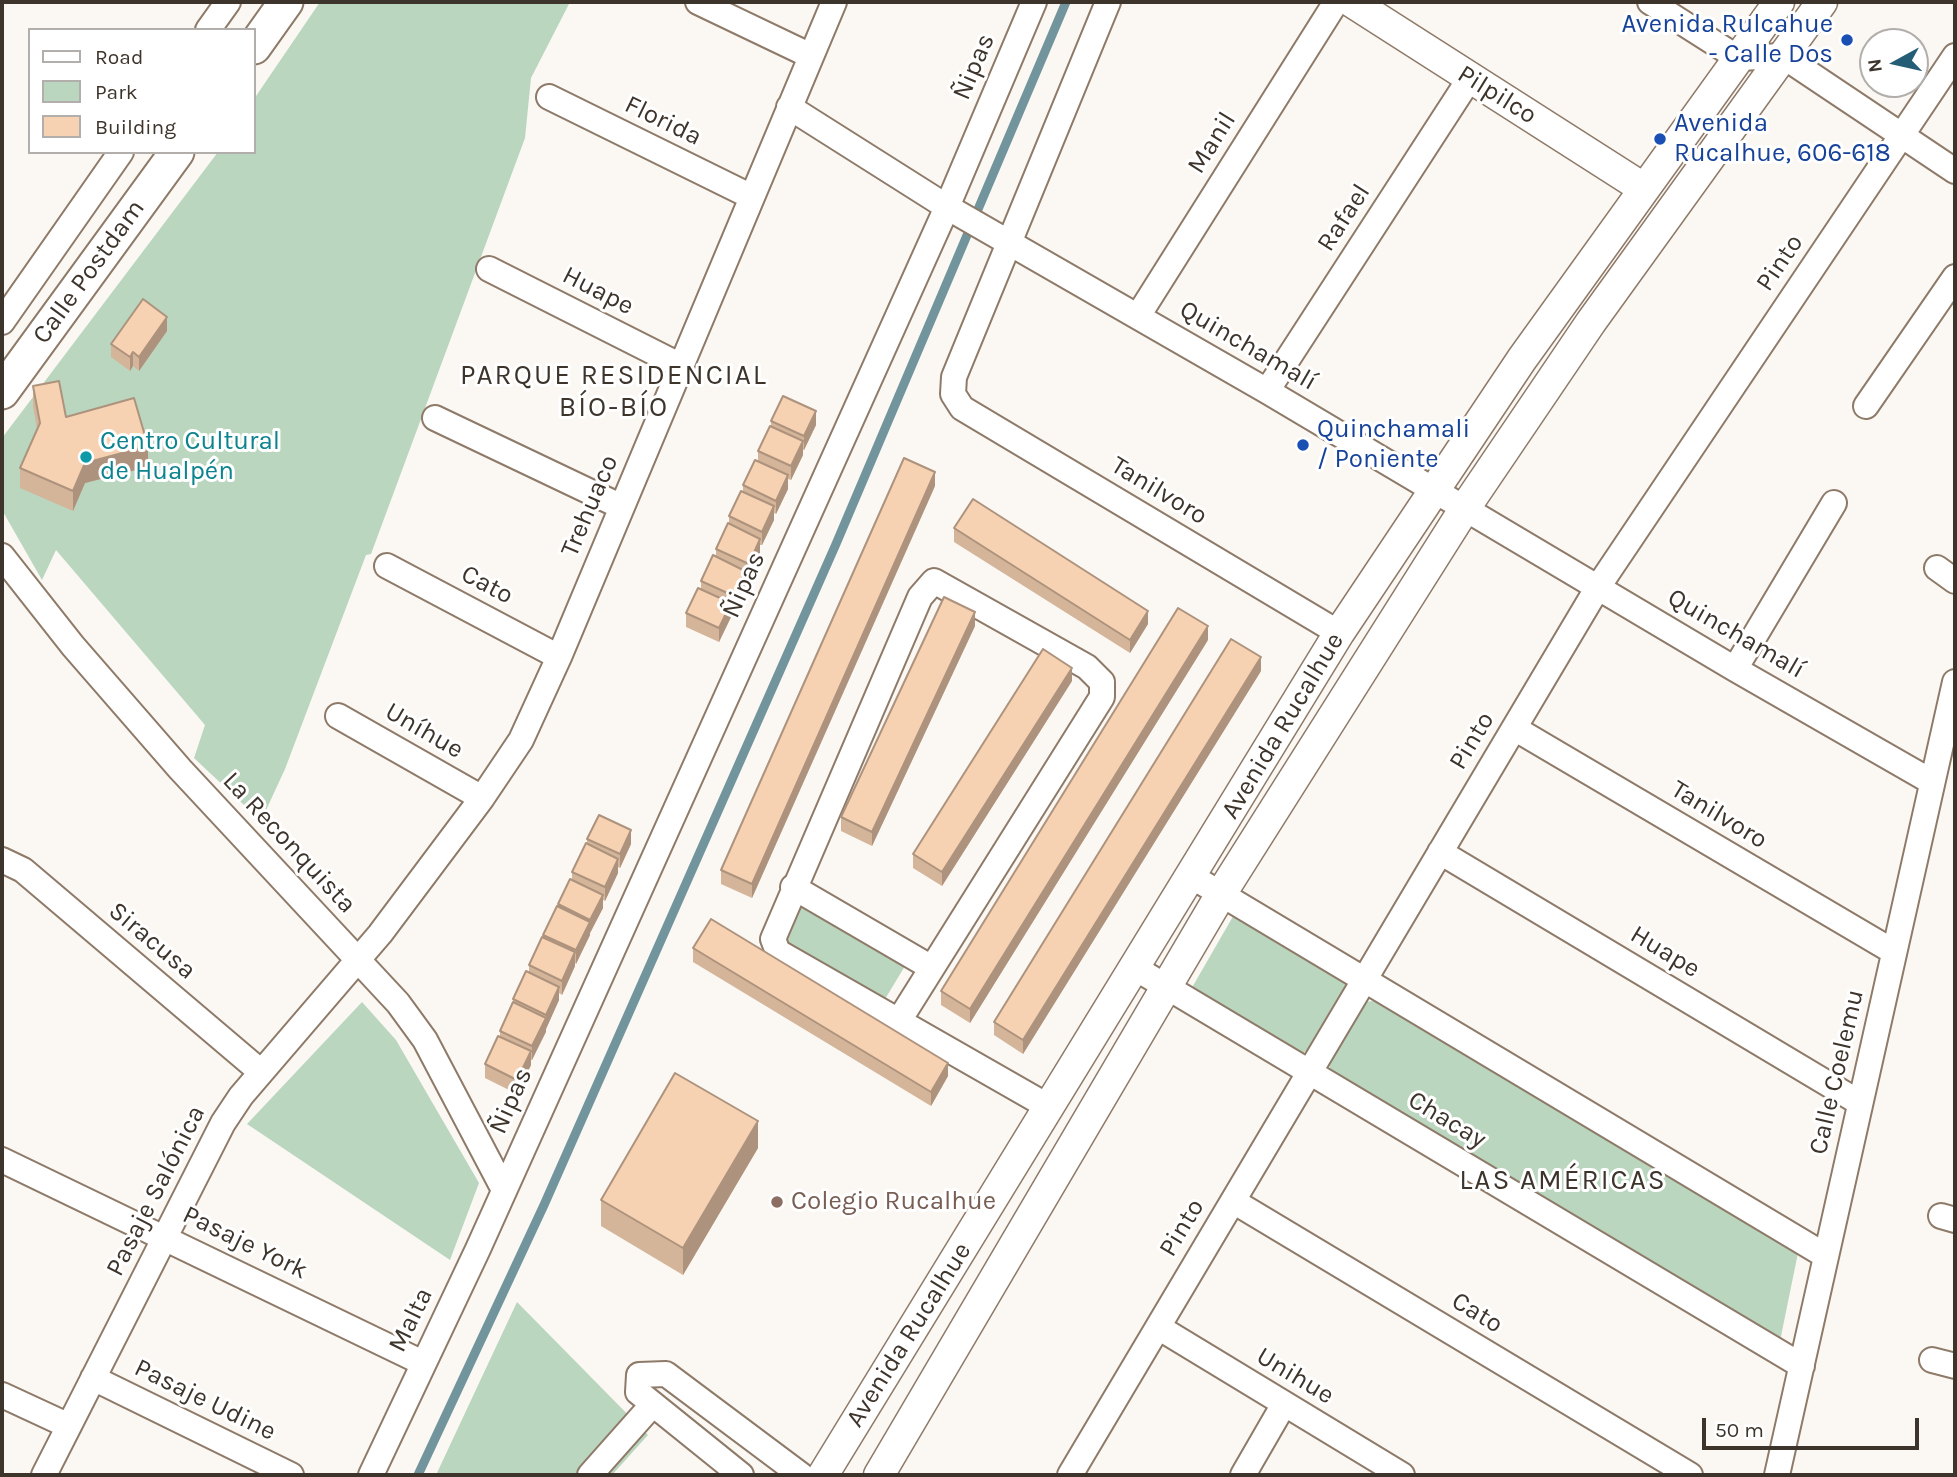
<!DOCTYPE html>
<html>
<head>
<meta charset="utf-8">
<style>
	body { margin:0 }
	#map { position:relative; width:1957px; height:1477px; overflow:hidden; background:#fbf7f3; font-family:Karla,sans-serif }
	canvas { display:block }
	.frame { position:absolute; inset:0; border:4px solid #3d342c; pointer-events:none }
	.legend { position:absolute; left:28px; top:28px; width:228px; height:126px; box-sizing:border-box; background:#fff; border:2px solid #b1aeab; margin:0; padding:9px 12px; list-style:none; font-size:21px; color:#3d342c }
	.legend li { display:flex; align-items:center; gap:14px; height:35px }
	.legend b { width:35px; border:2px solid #b1aeab }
	.north { position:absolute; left:1859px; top:28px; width:70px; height:70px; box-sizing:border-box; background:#fff; border:2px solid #b1aeab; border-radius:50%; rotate:262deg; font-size:19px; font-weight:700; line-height:28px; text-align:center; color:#3d342c }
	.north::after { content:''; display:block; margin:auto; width:24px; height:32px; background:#255d77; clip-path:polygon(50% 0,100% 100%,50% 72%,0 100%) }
	.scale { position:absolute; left:1702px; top:1418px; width:217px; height:32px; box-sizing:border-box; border:4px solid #3d342c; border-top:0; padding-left:9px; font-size:21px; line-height:24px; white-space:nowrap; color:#3d342c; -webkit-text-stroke:5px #fff; paint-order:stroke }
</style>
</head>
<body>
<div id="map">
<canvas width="1957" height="1477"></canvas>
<div class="frame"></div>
<ul class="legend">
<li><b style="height:9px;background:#fff"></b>Road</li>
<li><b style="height:19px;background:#bad6bf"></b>Park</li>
<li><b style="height:19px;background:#f7d2b2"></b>Building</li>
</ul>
<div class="north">N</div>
<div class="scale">50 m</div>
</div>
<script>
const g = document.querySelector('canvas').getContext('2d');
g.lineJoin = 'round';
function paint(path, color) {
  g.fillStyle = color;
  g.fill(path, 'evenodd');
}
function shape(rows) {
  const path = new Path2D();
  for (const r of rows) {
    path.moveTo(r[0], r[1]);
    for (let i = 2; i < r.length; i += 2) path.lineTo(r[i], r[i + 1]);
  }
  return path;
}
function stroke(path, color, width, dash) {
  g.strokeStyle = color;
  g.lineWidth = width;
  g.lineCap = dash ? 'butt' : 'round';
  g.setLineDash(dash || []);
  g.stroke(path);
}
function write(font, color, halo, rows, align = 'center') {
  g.font = font + ' Karla,sans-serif';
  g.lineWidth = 6;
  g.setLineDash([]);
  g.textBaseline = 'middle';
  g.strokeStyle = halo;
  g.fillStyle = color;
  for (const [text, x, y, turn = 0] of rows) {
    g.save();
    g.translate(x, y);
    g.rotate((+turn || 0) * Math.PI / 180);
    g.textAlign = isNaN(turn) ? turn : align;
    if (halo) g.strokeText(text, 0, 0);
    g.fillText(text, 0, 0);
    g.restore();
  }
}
paint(shape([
	[320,2,570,2,531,78,525,138,371,554,366,555,285,769,261,821,194,758,205,725,56,550,42,580,2,510,2,438,218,152,254,152,254,99],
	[800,903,905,966,882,1004,789,950,786,932],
	[1235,913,1344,976,1346,989,1310,1048,1299,1056,1190,991],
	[1375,1001,1799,1248,1780,1341,1333,1076,1327,1060,1360,1002],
	[362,1002,396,1040,479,1183,450,1260,247,1124],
	[517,1302,648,1435,612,1475,436,1475]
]), '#bad6bf');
stroke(shape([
	[418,1475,544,1205,836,544,1066,2]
]), '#72959d', 9);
const minor = shape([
	[698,2,811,56],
	[1108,2,954,377,953,394,962,408,1339,633],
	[1650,2,1738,58,1783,56,1955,171],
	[208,30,228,2],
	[549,97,752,197],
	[789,107,947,207,1267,391,1735,669,1932,782],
	[489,269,681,366],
	[1138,316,1336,2],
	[2,322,121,152],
	[1267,391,1470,78],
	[1866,406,1955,277],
	[435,418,622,507],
	[2,556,73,646,180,769,398,1003,425,1040,504,1190],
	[387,566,559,657],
	[1937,568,1955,581],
	[1735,669,1834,503],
	[338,716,482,798],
	[1514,728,1894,952],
	[1440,852,1860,1103],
	[2,860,23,870,261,1072],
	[1191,876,1826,1256],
	[793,887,932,968],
	[1135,968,1802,1366],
	[900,1019,1102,697,1102,682,1087,667,934,581,920,597,773,939,778,952,1049,1107],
	[2,1160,423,1363],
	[1233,1201,1690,1475],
	[1941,1216,1955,1220],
	[1158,1327,1402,1475],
	[1932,1360,1955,1366],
	[93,1378,291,1475],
	[2,1395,69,1426],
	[44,1475,223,1123,241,1096,380,934,482,798,521,740,559,657,834,2],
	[371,1475,478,1249,947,207,1034,2],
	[590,1475,653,1404],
	[741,1475,638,1392,639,1375,666,1374,801,1475],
	[1070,1475,1598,587,1955,56],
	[1243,1475,1284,1404],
	[1777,1475,1955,682]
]);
const tertiary = shape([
	[1352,2,1643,188],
	[823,1475,1339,633,1522,359,1779,2],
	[879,1475,1221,894,1465,508,1591,322,1822,2]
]);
const secondary = shape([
	[254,47,286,2],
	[2,392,177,152]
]);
stroke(minor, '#8e7a68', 28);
stroke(tertiary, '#8e7a68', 33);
stroke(secondary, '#8e7a68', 37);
stroke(minor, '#fff', 24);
stroke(tertiary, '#fff', 30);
stroke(secondary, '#fff', 33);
paint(shape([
	[167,331,139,371,133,366,130,371,111,357,111,344],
	[33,386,66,417,148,467,85,483,73,511,20,488,20,468,37,429,33,406],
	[771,421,816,425,804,450,803,450,803,455,791,480,788,479,788,489,776,514,774,513,774,520,762,545,760,545,760,553,749,578,745,576,745,585,734,610,731,608,731,617,719,642,686,627,686,613,701,589,701,581,716,557,716,549,729,524,729,516,743,492,743,485,758,462,758,451,771,426],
	[935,486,752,898,721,884,721,870],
	[954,528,1148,624,1130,653,954,542],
	[975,626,872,846,841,831,841,817],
	[1208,640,970,1023,941,1005,941,991],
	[1261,671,1023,1054,994,1035,994,1022],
	[1072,681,942,886,913,868,913,854],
	[587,839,631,844,620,868,618,867,618,873,605,901,603,900,603,908,590,933,590,935,576,964,575,963,575,966,562,995,559,993,559,1000,532,1060,531,1060,531,1065,517,1094,485,1078,485,1064,500,1036,500,1031,513,1002,513,999,529,972,529,965,543,937,543,935,558,907,558,904,572,880,572,872,587,844],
	[693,948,948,1076,931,1106,693,962],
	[758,1148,683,1275,601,1226,601,1200]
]), '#d4b599');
paint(shape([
	[167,317,167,331,139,371,139,357],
	[133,352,133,366,130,371,130,357],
	[816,411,816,425,804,450,804,436],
	[803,441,803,455,791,480,791,466],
	[148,446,148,467,85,483,73,511,73,491,85,463],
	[935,472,935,486,752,898,752,884],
	[788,475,788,489,776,514,776,501],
	[774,506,774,520,762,545,762,532],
	[760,539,760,553,749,578,749,564],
	[745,571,745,585,734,610,734,596],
	[731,603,731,617,719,642,719,628],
	[1148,611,1148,624,1130,653,1130,640],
	[975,612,975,626,872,846,872,832],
	[1208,626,1208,640,970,1023,970,1009],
	[1261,657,1261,671,1023,1054,1023,1040],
	[1072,668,1072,681,942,886,942,872],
	[631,830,631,844,620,868,620,854],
	[618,859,618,873,605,901,605,887],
	[603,895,603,908,590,933,590,920],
	[590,922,590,935,576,964,576,950],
	[575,952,575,966,562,995,562,981],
	[559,987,559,1000,546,1029,546,1015],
	[546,1018,546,1032,532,1060,532,1046],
	[531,1051,531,1065,517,1094,517,1080],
	[948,1063,948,1076,931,1106,931,1092],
	[758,1121,758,1148,683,1275,683,1248]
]), '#ad937d');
const building = shape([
	[143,299,167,317,139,357,133,352,130,357,111,344,143,299],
	[59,381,66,417,134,398,148,446,85,463,73,491,20,468,40,423,33,386,59,381],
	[783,396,816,411,804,436,771,421,783,396],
	[770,426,803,441,791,466,758,451,770,426],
	[904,458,935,472,752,884,721,870,904,458],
	[755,460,788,475,776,501,743,485,755,460],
	[741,491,774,506,762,532,729,516,741,491],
	[973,499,1148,611,1130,640,954,528,973,499],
	[728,523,760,539,749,564,716,549,728,523],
	[713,555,745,571,734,596,701,581,713,555],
	[698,588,731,603,719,628,686,613,698,588],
	[944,597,975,612,872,832,841,817,944,597],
	[1178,608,1208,626,970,1009,941,991,1178,608],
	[1231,639,1261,657,1023,1040,994,1022,1231,639],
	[1043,649,1072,668,942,872,913,854,1043,649],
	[599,815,631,830,620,854,587,839,599,815],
	[586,843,618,859,605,887,572,872,586,843],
	[570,879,603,895,590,920,558,904,570,879],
	[557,906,590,922,576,950,543,935,557,906],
	[711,919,948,1063,931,1092,693,948,711,919],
	[542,937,575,952,562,981,529,965,542,937],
	[526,971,559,987,546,1015,513,999,526,971],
	[513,1002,546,1018,532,1046,500,1031,513,1002],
	[498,1036,531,1051,517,1080,485,1064,498,1036],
	[675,1073,758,1121,683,1248,601,1200,675,1073]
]);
paint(building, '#f7d2b2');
stroke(building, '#ad937d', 2);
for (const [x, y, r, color] of [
	[1847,40,7,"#1a4fb4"],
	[1660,139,7,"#1a4fb4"],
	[1303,445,7,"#1a4fb4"],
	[86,457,7,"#0f9aa8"],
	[777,1202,7,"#8d6e63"]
]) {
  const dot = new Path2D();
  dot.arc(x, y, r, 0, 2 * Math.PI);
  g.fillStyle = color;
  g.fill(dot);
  stroke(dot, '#fff', 2.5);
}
write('26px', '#164399', '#fff', [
	["Avenida Rulcahue",1833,25,"right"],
	["- Calle Dos",1833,55,"right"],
	["Avenida",1674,124],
	["Rucalhue, 606-618",1674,154],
	["Quinchamali",1317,430],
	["/ Poniente",1317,460]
], 'left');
write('26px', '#3d342c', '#fff', [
	["Ñipas",974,67,-67],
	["Pilpilco",1497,95,32],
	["Florida",663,121,26],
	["Manil",1212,143,-58],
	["Rafael",1344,218,-57],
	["Pinto",1780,263,-56],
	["Calle Postdam",89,272,-54],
	["Huape",598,291,27],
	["Quinchamalí",1248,346,30],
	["Tanilvoro",1159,491,31],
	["Trehuaco",590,506,-67],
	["Cato",487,585,28],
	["Ñipas",744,585,-66],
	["Quinchamalí",1736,634,30],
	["Avenida Rucalhue",1283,726,-59],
	["Uníhue",424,731,30],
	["Pinto",1472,741,-59],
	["Tanilvoro",1719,815,31],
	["La Reconquista",289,843,47],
	["Siracusa",152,941,40],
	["Huape",1665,952,31],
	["Calle Coelemu",1837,1072,-77],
	["Ñipas",511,1101,-66],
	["Chacay",1447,1120,31],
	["Pasaje Salónica",156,1191,-63],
	["Pinto",1182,1228,-59],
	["Pasaje York",245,1243,26],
	["Cato",1477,1313,31],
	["Malta",411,1320,-64],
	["Avenida Rucalhue",909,1335,-58],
	["Unihue",1295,1376,31],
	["Pasaje Udine",205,1400,26]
]);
write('26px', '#0d838f', '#fff', [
	["Centro Cultural",100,442],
	["de Hualpén",100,472]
], 'left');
write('26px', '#785e54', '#fff', [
	["Colegio Rucalhue",791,1202]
], 'left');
g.letterSpacing = '2px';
write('28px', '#3d342c', '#fff', [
	["PARQUE RESIDENCIAL",614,376],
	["BÍO-BÍO",614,408],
	["LAS AMÉRICAS",1563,1181]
]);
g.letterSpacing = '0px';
</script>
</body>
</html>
